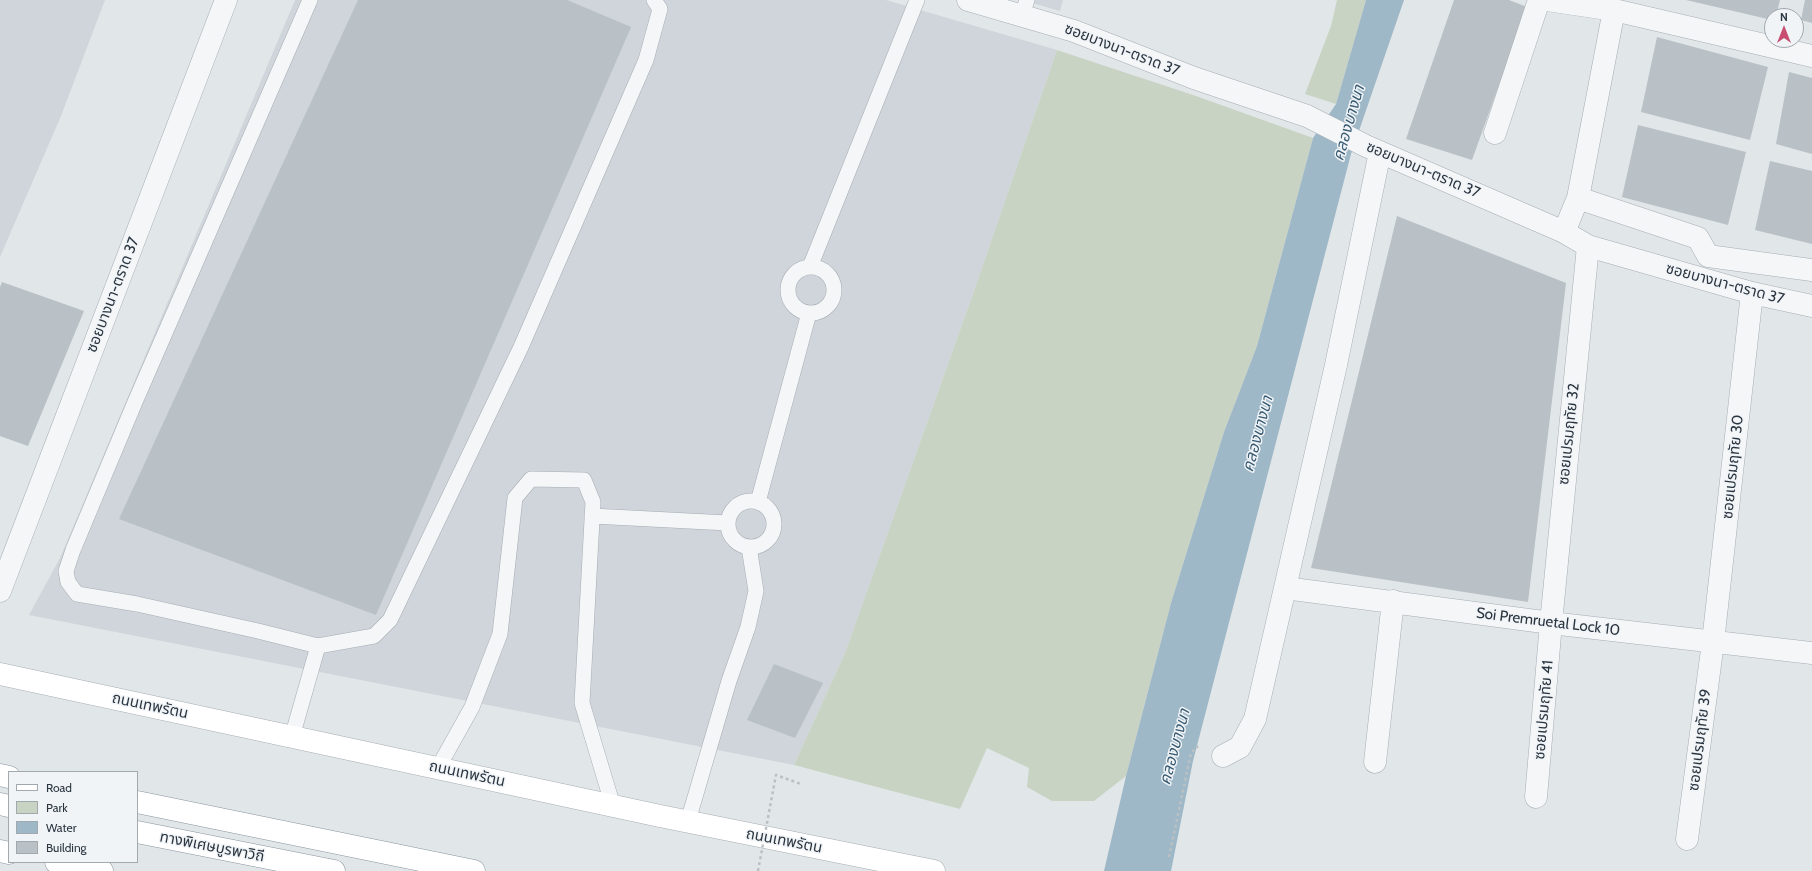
<!DOCTYPE html>
<html>
<head>
<meta charset="utf-8">
<style>
	body { margin:0 }
	#map { position:relative; width:1812px; height:871px; overflow:hidden; background:#e1e6e9; font-family:Cabin,sans-serif }
	canvas { display:block }
	.legend { position:absolute; left:8px; top:771px; width:130px; height:92px; box-sizing:border-box; background:#f1f4f7; border:1px solid #a1a8ae; margin:0; padding:5px 7px; list-style:none; font-size:12px; color:#2a3540 }
	.legend li { display:flex; align-items:center; gap:8px; height:20px }
	.legend b { width:20px; border:1px solid #a1a8ae }
	.north { position:absolute; left:1764px; top:8px; width:40px; height:40px; box-sizing:border-box; background:#f1f4f7; border:1px solid #a1a8ae; border-radius:50%; rotate:0deg; font-size:11px; font-weight:700; line-height:16px; text-align:center; color:#2a3540 }
	.north::after { content:''; display:block; margin:auto; width:14px; height:18px; background:#c84d71; clip-path:polygon(50% 0,100% 100%,50% 72%,0 100%) }
</style>
</head>
<body>
<div id="map">
<canvas width="1812" height="871"></canvas>
<ul class="legend">
<li><b style="height:5px;background:#fff"></b>Road</li>
<li><b style="height:11px;background:#c9d3c3"></b>Park</li>
<li><b style="height:11px;background:#9eb8c7"></b>Water</li>
<li><b style="height:11px;background:#b9c0c6"></b>Building</li>
</ul>
<div class="north">N</div>
</div>
<script>
const g = document.querySelector('canvas').getContext('2d');
g.lineJoin = 'round';
function paint(path, color) {
  g.fillStyle = color;
  g.fill(path, 'evenodd');
}
function shape(rows) {
  const path = new Path2D();
  for (const r of rows) {
    if (r.length === 3) {
      path.moveTo(r[0] + r[2], r[1]);
      path.arc(r[0], r[1], r[2], 0, 2 * Math.PI);
      continue;
    }
    path.moveTo(r[0], r[1]);
    for (let i = 2; i < r.length; i += 2) path.lineTo(r[i], r[i + 1]);
  }
  return path;
}
function stroke(path, color, width, dash) {
  g.strokeStyle = color;
  g.lineWidth = width;
  g.lineCap = dash ? 'butt' : 'round';
  g.setLineDash(dash || []);
  g.stroke(path);
}
function write(font, color, halo, rows, align = 'center') {
  g.font = font + ' Cabin,"Noto Sans Thai",sans-serif';
  g.lineWidth = 3;
  g.setLineDash([]);
  g.textBaseline = 'middle';
  g.strokeStyle = halo;
  g.fillStyle = color;
  for (const [text, x, y, turn = 0] of rows) {
    g.save();
    g.translate(x, y);
    g.rotate((+turn || 0) * Math.PI / 180);
    g.textAlign = isNaN(turn) ? turn : align;
    if (halo) g.strokeText(text, 0, 0);
    g.fillText(text, 0, 0);
    g.restore();
  }
}
paint(shape([
	[0,0,105,0,61,116,0,257],
	[295,0,886,0,1057,50,974,291,845,653,794,765,29,615,60,558],
	[1022,0,1063,0,1060,11]
]), '#cfd5db');
paint(shape([
	[1337,0,1366,0,1336,104,1305,94,1331,26],
	[1057,50,1196,96,1313,138,1257,346,1224,432,1171,603,1126,776,1094,801,1052,801,1027,787,1029,768,987,748,960,809,794,765,845,653,974,291]
]), '#c9d3c3');
paint(shape([
	[1366,0,1404,0,1351,154,1193,761,1171,871,1104,871,1126,776,1171,603,1224,432,1257,346,1313,138,1336,104]
]), '#9eb8c7');
paint(shape([
	[358,0,567,0,631,27,376,615,119,519],
	[1454,0,1509,0,1527,7,1472,160,1406,139],
	[1686,0,1780,0,1776,16,1772,16,1772,20],
	[1805,0,1812,0,1812,23,1801,20],
	[1657,37,1768,67,1750,140,1641,112],
	[1789,72,1812,78,1812,154,1776,144],
	[1638,125,1746,152,1728,225,1622,197],
	[1770,161,1812,171,1812,244,1755,230],
	[1397,216,1566,283,1528,602,1311,568],
	[2,282,84,311,28,446,0,436,0,287],
	[774,664,823,683,795,738,747,720]
]), '#b9c0c6');
const lane = shape([
	[310,0,135,402,73,550,66,571,68,582,77,594,137,604,258,631,318,646,374,636,390,620,521,347,646,60,660,9,654,0],
	[1022,15,1027,0],
	[811,290,23],
	[810,267,917,0],
	[751,524,23],
	[758,502,809,313],
	[592,516,728,523],
	[292,737,318,646],
	[438,768,472,707,500,634,515,498,531,479,584,480,593,502,582,703,613,806],
	[688,821,729,681,748,627,756,591,749,547]
]);
const street = shape([
	[968,0,1074,31,1194,78,1307,116,1366,146,1564,232,1588,246,1752,293,1812,306],
	[1547,0,1614,10,1812,56],
	[1495,133,1539,0],
	[1578,198,1698,238,1708,256,1812,270],
	[1564,232,1578,198,1614,10],
	[1285,588,1551,623,1812,653],
	[0,591,226,0],
	[1223,756,1240,747,1255,719,1336,365,1380,152],
	[1375,762,1393,601],
	[1536,797,1551,623,1588,246],
	[1687,839,1713,642,1752,293]
]);
const secondary = shape([
	[0,674,660,816,934,871]
]);
const highway = shape([
	[0,775,9,777],
	[137,802,474,871],
	[0,804,9,806],
	[137,832,334,871],
	[0,851,9,853],
	[56,862,102,871]
]);
stroke(lane, '#a6adb3', 16);
stroke(street, '#a6adb3', 23);
stroke(secondary, '#a6adb3', 23);
stroke(highway, '#89959f', 23);
stroke(shape([
	[1169,857,1191,753,1198,746]
]), '#bbc0c4', 2.5, [3, 3]);
stroke(lane, '#f4f6f8', 15);
stroke(street, '#f4f6f8', 22);
stroke(secondary, '#fff', 22);
stroke(highway, '#fff', 22);
stroke(shape([
	[758,871,776,775,801,784]
]), '#bbc0c4', 2.5, [3, 3]);
write('15px', '#2a3540', '#f1f4f7', [
	["ซอยบางนา-ตราด 37",1122,50,21],
	["ซอยบางนา-ตราด 37",1423,170,23],
	["ซอยบางนา-ตราด 37",1725,284,15],
	["ซอยบางนา-ตราด 37",113,295,-69],
	["ซอยเปรมฤทัย 32",1569,434,-84],
	["ซอยเปรมฤทัย 30",1733,467,-84],
	["Soi Premruetal Lock 10",1548,622,7],
	["ถนนเทพรัตน",150,706,12],
	["ซอยเปรมฤทัย 41",1544,710,-85],
	["ซอยเปรมฤทัย 39",1700,740,-83],
	["ถนนเทพรัตน",467,774,12],
	["ถนนเทพรัตน",784,841,11],
	["ทางพิเศษบูรพาวิถี",212,847,11]
]);
write('italic 16px', '#365a72', '#f1f4f7', [
	["คลองบางนา",1349,123,-74],
	["คลองบางนา",1258,434,-75],
	["คลองบางนา",1175,747,-75]
]);
</script>
</body>
</html>
